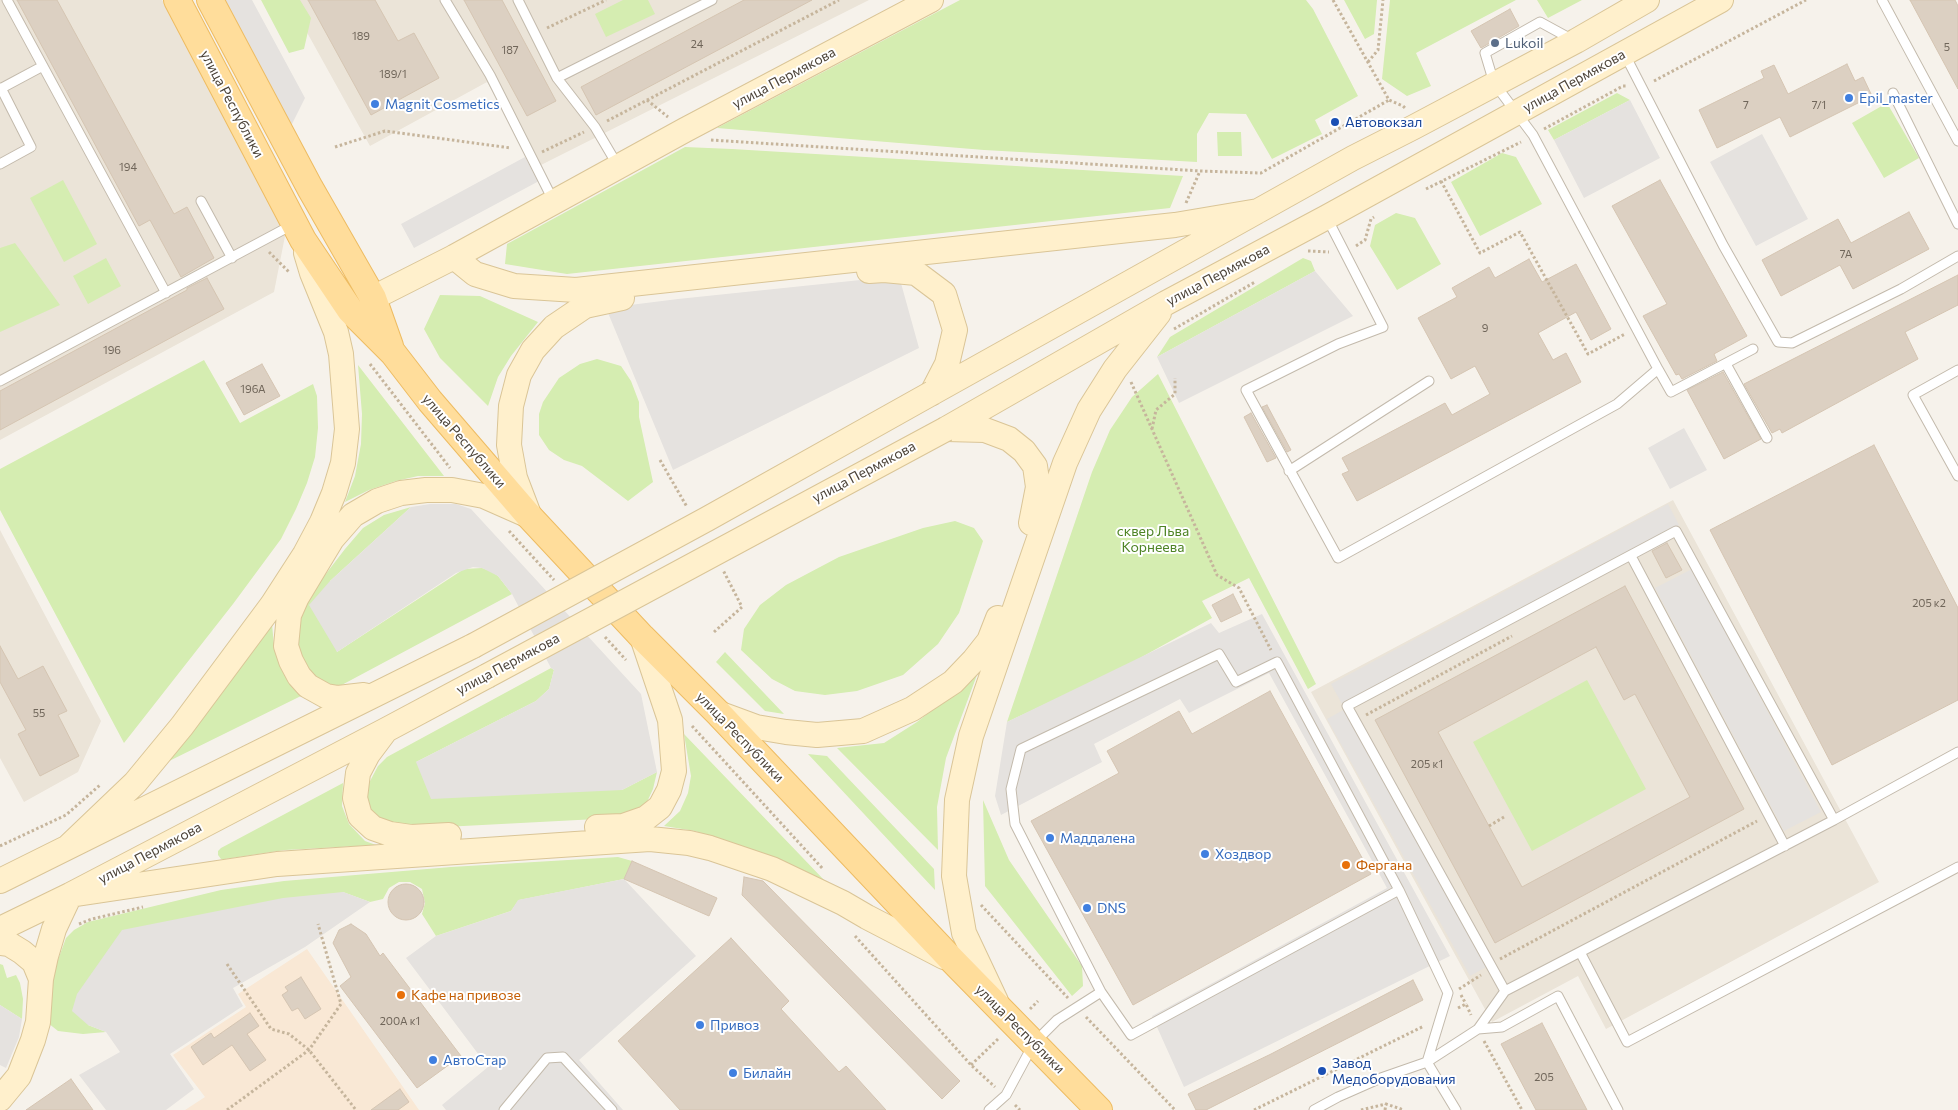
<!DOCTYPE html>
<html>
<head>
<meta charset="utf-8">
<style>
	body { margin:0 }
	canvas { display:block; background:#f6f2eb }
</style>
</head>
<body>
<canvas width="1958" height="1110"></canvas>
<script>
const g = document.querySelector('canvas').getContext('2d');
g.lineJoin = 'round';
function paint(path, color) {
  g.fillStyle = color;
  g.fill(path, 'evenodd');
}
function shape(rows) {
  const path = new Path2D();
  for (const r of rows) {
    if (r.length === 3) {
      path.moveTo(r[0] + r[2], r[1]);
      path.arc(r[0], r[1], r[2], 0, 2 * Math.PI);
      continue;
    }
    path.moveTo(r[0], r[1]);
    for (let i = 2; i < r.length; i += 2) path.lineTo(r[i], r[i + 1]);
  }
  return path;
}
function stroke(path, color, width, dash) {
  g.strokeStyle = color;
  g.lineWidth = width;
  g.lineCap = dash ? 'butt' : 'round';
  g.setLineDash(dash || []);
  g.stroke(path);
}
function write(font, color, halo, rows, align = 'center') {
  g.font = font + ' Commissioner,sans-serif';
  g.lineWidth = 4;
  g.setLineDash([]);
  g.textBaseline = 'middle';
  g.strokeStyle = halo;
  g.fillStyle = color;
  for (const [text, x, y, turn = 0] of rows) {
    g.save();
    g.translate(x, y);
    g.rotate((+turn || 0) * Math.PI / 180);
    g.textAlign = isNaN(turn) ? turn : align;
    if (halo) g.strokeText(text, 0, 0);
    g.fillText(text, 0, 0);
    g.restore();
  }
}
paint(shape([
	[0,0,162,0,286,231,274,292,0,440],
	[289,0,869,0,535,168,487,82,370,146],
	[1673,500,1879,882,1606,1029,1578,976,1492,1022,1311,692],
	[0,530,101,721,78,772,24,802,0,758]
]), '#ebe4d8');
paint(shape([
	[307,949,419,1110,185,1110,205,1097,173,1055,246,1007,238,994]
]), '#f9e8d5');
paint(shape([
	[261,0,300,0,311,18,304,49,289,53],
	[623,0,648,0,655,14,606,37,595,14],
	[960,0,1306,0,1313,9,1358,96,1315,120,1322,134,1272,159,1246,114,1209,113,1197,134,1197,162,984,150,717,128],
	[1344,0,1377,0,1374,34,1365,39],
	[1390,0,1516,0,1416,53,1431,86,1407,96,1382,79],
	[1537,0,1582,0,1548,18],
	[1617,93,1630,100,1554,140,1548,130],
	[1887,103,1919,158,1884,178,1852,123],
	[1217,132,1241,132,1242,156,1218,156],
	[685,147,732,149,1183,176,1170,208,567,274,505,264,507,244],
	[1502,153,1516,157,1542,204,1480,236,1451,182],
	[63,180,97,244,64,262,30,198],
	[1396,213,1415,218,1441,264,1397,290,1370,246,1375,225],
	[15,243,60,305,0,332,0,248],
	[106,258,121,286,88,304,73,276],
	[1303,258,1311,261,1315,271,1157,357,1170,337],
	[440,295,480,296,538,322,511,356,498,377,488,406,440,358,424,329],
	[597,359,621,366,631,381,639,402,639,417,653,482,628,501,582,466,564,460,549,450,539,435,539,414,543,402,559,378,580,364],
	[204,360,240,423,313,384,317,396,318,428,315,457,307,483,296,509,281,539,233,604,124,743,0,510,0,469],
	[358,365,444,476,418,476,396,481,369,490,345,502,355,476,361,444,362,414],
	[1158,374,1316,684,1308,689,1249,578,1202,601,1212,618,1122,668,1007,722,1092,472,1110,430,1132,397],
	[411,507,330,581,337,652,464,569,482,568,491,571,498,576,512,594,338,687,320,680,303,663,295,640,302,613,315,588,345,549,363,528,384,515],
	[955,521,974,528,983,541,959,613,938,644,903,675,857,691,825,695,795,691,772,679,741,650,744,629,760,605,786,585,839,557,923,528],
	[272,624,274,646,303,695,161,765],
	[725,652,784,714,765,711,716,662],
	[551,668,554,670,549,689,536,701,416,762,622,790,657,772,653,789,647,802,637,811,616,818,406,829,371,814,367,801,369,783,378,766,387,757],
	[977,675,946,758,937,807,938,850,837,748,884,743,917,722],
	[1587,680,1646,789,1532,851,1473,742],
	[684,734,825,881,726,841,695,831,664,826,680,811,688,793,691,776],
	[808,754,827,756,934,869,935,890],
	[343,783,342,806,349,824,365,841,376,845,285,850,225,859,221,859,218,855,218,851,221,848],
	[983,800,1009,860,1082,966,1083,986,1072,996,985,886],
	[618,857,632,861,624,879,519,900,511,911,436,936,422,914,425,903,422,889,410,882,399,882,389,888,383,899,370,902,343,892,88,1025,106,1032,83,1034,58,1031,48,1023,51,979,66,938,74,930,88,922,221,890,284,881,451,867],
	[0,964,3,965,7,978,16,975,20,983,23,999,22,1019,0,1005]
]), '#d5edb1');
paint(shape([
	[210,0,252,0,305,98,284,140],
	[1630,100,1660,158,1584,198,1554,140],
	[1762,134,1808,219,1756,246,1710,162],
	[525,157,539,181,414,248,401,224],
	[1315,271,1353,316,1179,403,1157,357],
	[899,276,919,348,673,470,606,308,678,299],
	[1684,428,1707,470,1670,489,1648,448],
	[430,504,456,504,471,509,641,694,657,772,622,790,431,799,416,762,536,701,549,689,554,670,551,668,512,594,498,576,482,568,473,567,456,573,337,652,309,605,330,581,411,507],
	[1668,504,1679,525,1342,704,1331,684],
	[1692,569,1821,812,1784,831,1655,588],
	[1262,614,1450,956,1184,1087,1152,1016,1387,888,1269,673,1189,713,1180,699,1094,744,1102,762,1001,815,995,796,1007,722,1211,623,1219,633],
	[1345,709,1488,966,1470,976,1327,719],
	[624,879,696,956,579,1060,623,1110,446,1110,442,1105,488,1067,406,958,436,936,511,911,518,900],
	[343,892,370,902,305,947,233,988,243,1006,170,1054,194,1089,166,1110,106,1110,79,1075,120,1052,106,1032,88,1025,72,1011,77,994,122,930,283,898],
	[0,1005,22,1019,19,1037,6,1068,0,1065]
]), '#e5e2df');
const building = shape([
	[17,0,57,0,174,214,187,207,214,258,181,277,150,220,139,226,17,0],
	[308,0,375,0,398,41,414,33,439,78,371,115,308,0],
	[464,0,502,0,556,101,527,116,464,0],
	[744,0,812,0,596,115,581,87,744,0],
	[1910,0,1955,0,1958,6,1958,89,1910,0],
	[1510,9,1519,26,1481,48,1471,31,1510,9],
	[1847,64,1855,81,1863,77,1872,96,1790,137,1780,117,1717,148,1699,110,1764,78,1761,71,1774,65,1788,94,1847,64],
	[1660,180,1747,336,1714,354,1717,361,1682,379,1679,374,1676,375,1643,316,1667,304,1612,206,1660,180],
	[1909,212,1929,249,1853,289,1840,265,1781,296,1762,260,1838,219,1851,243,1909,212],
	[1529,259,1542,282,1576,264,1611,329,1591,340,1576,312,1538,333,1553,360,1566,353,1581,382,1357,501,1342,474,1349,471,1342,458,1445,403,1452,415,1490,394,1475,366,1451,379,1418,318,1457,297,1452,288,1489,267,1495,278,1529,259],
	[1958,275,1958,305,1905,332,1918,359,1782,433,1780,429,1772,433,1744,384,1958,275],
	[207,278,224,309,0,430,0,391,187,290,187,288,207,278],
	[262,364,280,396,244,415,226,383,262,364],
	[1723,372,1761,439,1724,459,1687,390,1723,372],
	[1267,405,1291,450,1287,452,1262,407,1267,405],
	[1251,413,1276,458,1267,462,1244,417,1251,413],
	[1874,445,1958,608,1958,700,1832,765,1710,530,1874,445],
	[1667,543,1682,570,1666,578,1652,551,1667,543],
	[1625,586,1744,809,1495,943,1375,720,1625,586],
	[1596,647,1624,700,1635,694,1690,797,1522,887,1438,732,1596,647],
	[1233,594,1242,612,1221,622,1212,605,1233,594],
	[0,646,18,679,43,666,67,711,58,715,79,756,40,776,18,734,26,730,0,682,0,646],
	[1270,691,1371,874,1133,1005,1031,821,1119,773,1107,751,1179,711,1192,734,1270,691],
	[632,861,717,898,709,916,624,879,632,861],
	[744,877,763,881,960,1081,942,1099,742,895,744,877],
	[406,902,18],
	[351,924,366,934,380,956,383,953,461,1056,417,1088,340,986,351,977,333,943,339,930,351,924],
	[731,938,789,1001,781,1009,839,1072,846,1066,886,1110,680,1110,618,1041,731,938],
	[301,977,321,1009,305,1019,298,1008,292,1011,282,995,288,991,285,987,301,977],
	[1413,980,1423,1000,1206,1110,1196,1110,1188,1094,1271,1054,1413,980],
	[250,1013,259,1026,247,1034,266,1060,250,1071,232,1045,203,1065,191,1047,211,1033,214,1038,250,1013],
	[1542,1023,1587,1110,1536,1110,1501,1044,1542,1023],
	[71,1079,93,1110,26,1110,71,1079],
	[400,1089,409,1102,398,1110,371,1110,400,1089]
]);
paint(building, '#dcd0c2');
stroke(building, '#d5c5b2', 1);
const lane = shape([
	[7,0,166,293],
	[445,0,490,75,554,202],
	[518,0,557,78,595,127,618,166],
	[1882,0,1958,141],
	[1624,53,1723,245,1778,342,1792,343,1901,289,1958,256],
	[557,78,712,0],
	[0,89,43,66],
	[1893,93,1958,224],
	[0,164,31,147,1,88],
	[201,201,232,258],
	[1327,218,1383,327,1338,344,1246,390,1338,558,1617,404,1658,369,1533,135,1494,83,1485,53,1540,22,1573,40],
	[1726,364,1767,438],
	[1658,369,1671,392,1753,349],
	[1958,370,1913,395,1958,476],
	[0,381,292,225],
	[1289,471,1429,381],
	[1631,556,1785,846],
	[1834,820,1958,752],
	[1399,890,1131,1035,1101,992,1015,824,1011,789,1021,749,1219,654,1236,682,1277,662,1399,890,1448,993,1427,1062],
	[1580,952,1627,1042,1958,867],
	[1478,1029,1505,991,1834,820,1676,531,1347,706,1505,991],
	[1427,1062,1478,1029,1502,1027,1558,996,1618,1110],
	[504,1110,547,1058,563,1057,612,1110],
	[989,1110,1006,1095,1034,1043,1057,1020,1101,992],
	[1314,1110,1338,1097,1381,1078,1427,1062,1456,1110]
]);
const secondary = shape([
	[454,257,475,274,514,286,576,290,1175,225,1258,211],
	[869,271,884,270,916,273,944,294,955,330,947,364,932,393],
	[373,298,454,257,685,130,931,0],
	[932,393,1353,158,1414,127,1576,41,1647,0],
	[946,429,1166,303,1327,217,1721,0],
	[946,429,985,430,1009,439,1024,451,1035,466,1038,487,1031,523],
	[528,512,515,478,509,445,511,406,519,375,533,350,554,327,585,306,622,298],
	[364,695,338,698,326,696,308,686,299,676,291,661,286,646,289,615,297,597,332,539,353,515,377,501,401,493,426,490,452,490,484,496,527,515],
	[718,713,756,727,786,732,817,735,863,731,912,709,953,682,974,660,989,641,998,618],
	[386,730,368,754,358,773,355,798,360,816,373,828,390,834,411,837,449,835],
	[597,827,623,826,646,818,660,807,669,790,674,771,670,720,642,637],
	[68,847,135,783,182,726,272,605,305,554,322,522,334,493,343,463,347,429,341,354,336,332,312,273,306,253],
	[0,881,473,646],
	[70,895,277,864,650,839,689,843,710,848,772,869,843,903,867,917,944,957],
	[0,929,70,895,386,730,487,676],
	[0,943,9,944,22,952,34,962,41,979],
	[996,1001,964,933,954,876,957,800,971,736,1065,463,1089,410,1115,369,1159,313],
	[0,1099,19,1076,33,1040,38,1022,41,979,46,956,54,929,70,895]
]);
const primary = shape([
	[177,0,303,240,350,310,393,353,430,401,529,516,642,637,718,713,952,960,1099,1110],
	[210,0,310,188,373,298,390,346]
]);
stroke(lane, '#c3baac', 11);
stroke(secondary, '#dac597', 26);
stroke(primary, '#eebc62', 28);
stroke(shape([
	[1333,0,1389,100,1403,106,1405,108],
	[547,28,606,0],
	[1368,62,1378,50,1383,0],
	[1654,81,1806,0],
	[647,100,668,117],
	[607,121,839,0],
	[1544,129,1623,86,1627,86],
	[711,140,1200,171,1261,173,1389,100],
	[335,147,385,131,511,148],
	[542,152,584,132],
	[1441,181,1480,253,1520,232,1588,354,1625,334],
	[1426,189,1521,142],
	[1186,203,1200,171],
	[1356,246,1365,240,1371,219,1374,217],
	[1308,251,1329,252],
	[269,252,289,272],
	[1174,329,1255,282],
	[370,364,450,468],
	[1131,382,1217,575,1239,588,1271,650],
	[1152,429,1156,410,1175,394,1175,378],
	[660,460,687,507],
	[509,531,554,580],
	[714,632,742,607,723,570],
	[605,637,626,660],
	[1366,715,1512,636],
	[692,726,823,869],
	[1489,826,1504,817],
	[0,846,66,815,100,785],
	[981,905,1068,998],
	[79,924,92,919,143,907],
	[855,936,971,1065,995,1087],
	[1500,959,1757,821],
	[227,964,271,1029,289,1034,309,1050,356,1110],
	[1459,989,1481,975],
	[1461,995,1466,1004],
	[1458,1008,1466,1004,1471,1015],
	[1030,1009,1038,1001],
	[1086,1017,1175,1110],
	[1484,1041,1522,1110],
	[971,1065,998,1039],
	[1015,1105,1020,1110],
	[227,1110,309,1050,341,1004,318,924],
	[1254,1110,1424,1026],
	[1361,1110,1386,1104,1404,1110],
	[1385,1110,1386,1104]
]), '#c6b59c', 3, [2.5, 2.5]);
stroke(lane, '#fff', 9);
stroke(secondary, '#fff0cc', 24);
stroke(primary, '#ffdd9b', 26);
const secondaryBridge = shape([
	[473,646,707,519,932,393],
	[487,676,946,429]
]);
stroke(secondaryBridge, '#dac597', 26, []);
stroke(secondaryBridge, '#fff0cc', 24);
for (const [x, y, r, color] of [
	[1495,43,5,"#5c6f8a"],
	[1849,98,5,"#3f7fe0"],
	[375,104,5,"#3f7fe0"],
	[1335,122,5,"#1a4fb4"],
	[1050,838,5,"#3f7fe0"],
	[1205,854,5,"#3f7fe0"],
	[1346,865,5,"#e8710a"],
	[1087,908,5,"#3f7fe0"],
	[401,995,5,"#e8710a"],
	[700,1025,5,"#3f7fe0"],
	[433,1060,5,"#3f7fe0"],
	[1322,1071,5,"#1a4fb4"],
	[733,1073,5,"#3f7fe0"]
]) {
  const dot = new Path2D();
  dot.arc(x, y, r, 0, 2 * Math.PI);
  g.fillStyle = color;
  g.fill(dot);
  stroke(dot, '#fff', 2);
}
write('11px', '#70665a', null, [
	["189",361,36],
	["24",697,44],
	["5",1947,47],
	["187",510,50],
	["189/1",393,74],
	["7",1746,105],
	["7/1",1819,105],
	["194",128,167],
	["7А",1846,254],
	["9",1485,328],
	["196",112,350],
	["196А",253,389],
	["205 к2",1929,603],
	["55",39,713],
	["205 к1",1427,764],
	["200А к1",400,1021],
	["205",1544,1077]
]);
write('14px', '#4e5e75', '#fff', [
	["Lukoil",1505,43]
], 'left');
write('14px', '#4c4338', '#fff', [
	["улица Пермякова",784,78,-28],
	["улица Пермякова",1574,81,-29],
	["улица Республики",232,104,62],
	["улица Пермякова",1218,275,-28],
	["улица Республики",464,441,49],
	["улица Пермякова",864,472,-28],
	["улица Пермякова",508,664,-28],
	["улица Республики",740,737,46],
	["улица Пермякова",150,853,-28],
	["улица Республики",1020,1029,45]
]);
write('14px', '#366cbe', '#fff', [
	["Epil_master",1859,98],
	["Magnit Cosmetics",385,104],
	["Маддалена",1060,838],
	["Хоздвор",1215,854],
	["DNS",1097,908],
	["Привоз",710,1025],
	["АвтоСтар",443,1060],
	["Билайн",743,1073]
], 'left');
write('14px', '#164399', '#fff', [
	["Автовокзал",1345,122],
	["Завод",1332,1063],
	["Медоборудования",1332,1079]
], 'left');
write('14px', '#4e8425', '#fff', [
	["сквер Льва",1153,531],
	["Корнеева",1153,547]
]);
write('14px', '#c56008', '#fff', [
	["Фергана",1356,865],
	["Кафе на привозе",411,995]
], 'left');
</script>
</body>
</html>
